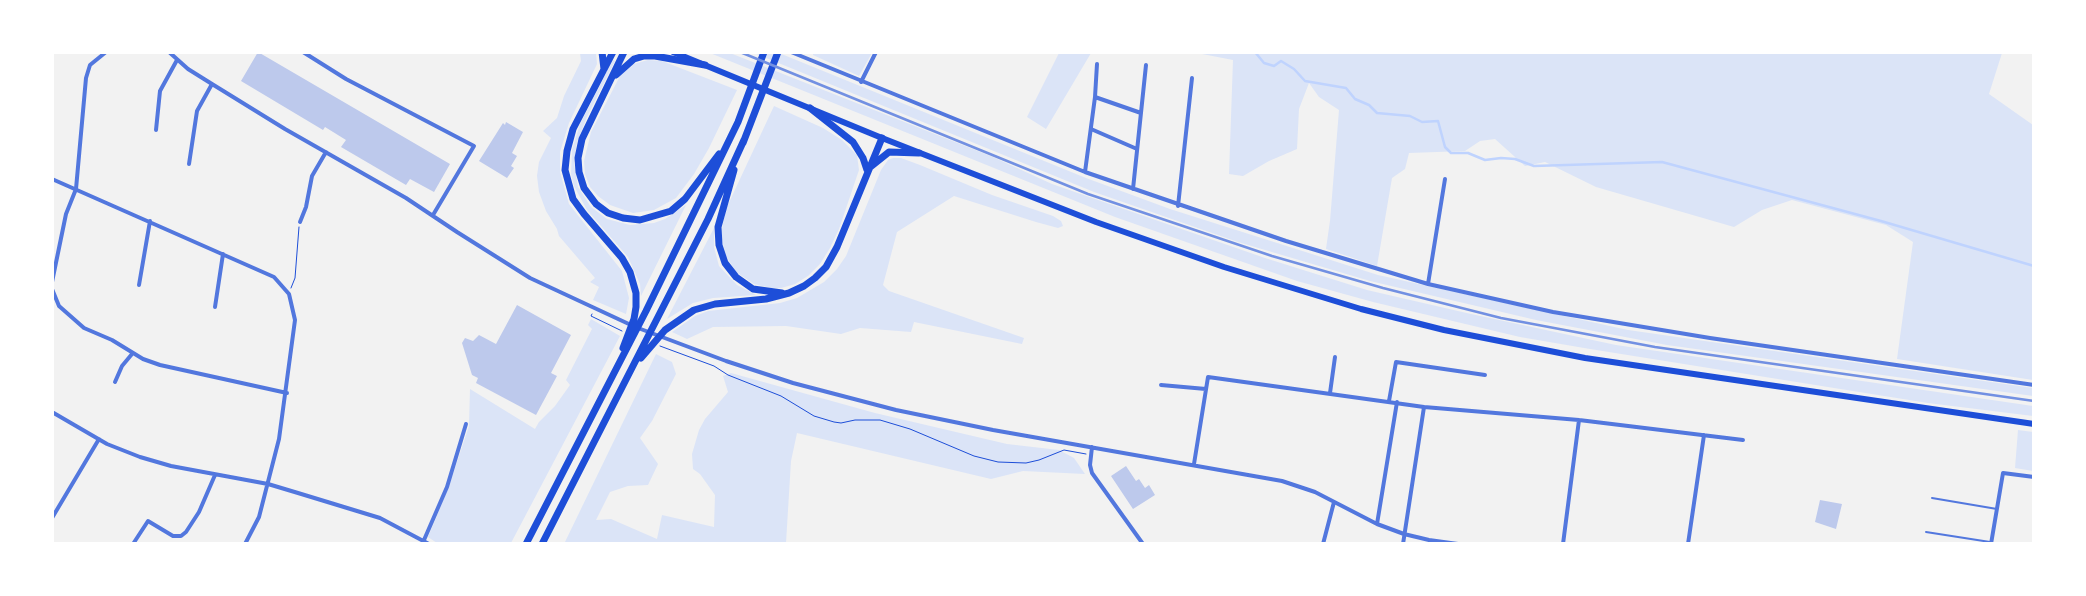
<!DOCTYPE html>
<html>
<head>
<meta charset="utf-8">
<style>
	body { margin:0 }
	#map { position:relative; width:2086px; height:596px; overflow:hidden; background:#f2f2f2; font-family:Mulish,sans-serif }
	canvas { display:block }
	.frame { position:absolute; inset:0; border:54px solid #fff; pointer-events:none }
</style>
</head>
<body>
<div id="map">
<canvas width="2086" height="596"></canvas>
<div class="frame"></div>
</div>
<script>
const g = document.querySelector('canvas').getContext('2d');
g.lineJoin = 'round';
function paint(path, color) {
  g.fillStyle = color;
  g.fill(path, 'evenodd');
}
function shape(rows) {
  const path = new Path2D();
  for (const r of rows) {
    path.moveTo(r[0], r[1]);
    for (let i = 2; i < r.length; i += 2) path.lineTo(r[i], r[i + 1]);
  }
  return path;
}
function stroke(path, color, width, dash) {
  g.strokeStyle = color;
  g.lineWidth = width;
  g.lineCap = dash ? 'butt' : 'round';
  g.setLineDash(dash || []);
  g.stroke(path);
}
paint(shape([
	[580,53,596,53,597,64,569,123,560,152,560,172,569,204,622,271,629,298,626,314,593,300,599,287,590,282,595,278,559,236,557,229,546,211,539,192,537,176,539,162,551,138,543,131,557,118,564,96,581,61],
	[710,53,730,53,993,157,1052,184,1265,258,1367,290,1471,314,1616,345,2033,406,2033,416,1928,403,1590,349,1520,337,1373,302,1297,281,1115,217],
	[754,53,779,53,1086,178,1170,209,1378,275,1628,330,2033,388,2033,396,1667,345,1536,320,1370,281,1238,242,1094,192],
	[813,53,872,52,872,53,859,76,813,55],
	[1059,53,1091,53,1046,129,1027,117],
	[1197,53,2002,53,1989,94,2033,125,2033,380,1897,359,1913,242,1886,225,1792,200,1762,210,1734,227,1596,187,1545,162,1525,166,1495,139,1480,141,1465,151,1409,153,1405,169,1392,178,1377,266,1326,249,1330,221,1339,110,1319,97,1309,83,1299,109,1297,149,1269,161,1243,176,1229,174,1233,60],
	[613,60,615,61,587,117,577,142,574,163,578,187,591,207,607,219,630,225,654,223,665,219,686,205,641,296,640,284,628,257,587,210,574,186,571,174,572,150,580,124],
	[648,60,662,61,737,90,709,148,694,174,676,198,654,210,633,213,610,205,598,196,590,187,585,174,584,161,591,132,620,76,634,64],
	[774,106,823,128,842,140,857,155,859,170,839,229,830,248,820,264,808,276,795,284,781,288,771,288,754,284,736,272,726,256,722,240,722,229,726,209],
	[893,158,901,158,920,165,992,195,1053,216,1061,221,1063,226,1058,228,1036,222,954,196,897,232,883,285,889,291,1024,338,1022,344,914,322,911,332,860,328,841,334,786,326,713,327,687,339,672,332,695,316,708,311,780,303,797,298,824,282,837,269,846,256,881,170,888,160],
	[714,228,714,247,719,266,737,285,756,295,713,298,693,303,667,319],
	[591,319,620,336,511,543,437,543,428,537,448,489,469,426,470,389,535,429,539,422,555,406,570,385,566,380,592,329,588,325],
	[656,354,672,362,676,374,652,421,640,438,658,464,648,485,628,486,610,492,596,520,611,519,657,539,662,515,714,527,715,495,700,474,693,469,692,454,699,430,705,419,728,392,723,376,731,373,875,413,1007,444,1059,450,1074,458,1085,474,1023,471,991,479,797,433,791,461,786,543,564,544],
	[2018,430,2033,432,2033,471,2015,468]
]), '#dbe4f7');
stroke(shape([
	[1255,52,1264,63,1274,66,1281,61,1294,69,1305,81,1346,88,1355,99,1369,105,1377,113,1410,116,1422,122,1438,121,1445,147,1451,153,1468,153,1485,160,1501,158,1515,159,1534,166,1662,162,1881,221,2034,266]
]), '#bfd3fe', 2.5);
paint(shape([
	[258,52,450,164,434,192,410,179,406,185,341,147,346,140,325,127,323,130,241,81],
	[506,122,523,132,512,153,517,156,511,166,514,168,507,178,479,161,503,123,505,125],
	[517,305,571,335,551,373,557,376,536,415,476,383,478,378,472,375,462,343,465,338,473,341,479,335,496,344],
	[1126,466,1136,481,1139,479,1145,488,1149,485,1155,495,1133,509,1111,476],
	[1820,500,1842,504,1836,529,1815,522]
]), '#bdc9ec');
stroke(shape([
	[291,288,295,278,299,227],
	[592,314,591,316,622,331],
	[660,346,714,366,728,375,781,396,814,416,834,422,841,423,855,420,880,420,910,429,974,456,998,462,1026,463,1039,460,1064,450,1086,454]
]), '#1d4ed8', 1);
stroke(shape([
	[1932,498,1997,509],
	[1926,532,1990,542]
]), '#5277de', 2);
stroke(shape([
	[169,52,188,69,212,84,285,129,406,198,457,232,530,278,631,325],
	[303,52,346,79,474,146,433,215],
	[791,52,1085,172,1286,241,1428,284,1553,312,1710,338,2034,385],
	[861,82,876,52],
	[1095,97,1141,113],
	[1091,129,1137,149],
	[156,130,160,91,177,60],
	[189,164,197,111,212,84],
	[1085,172,1095,97,1097,64],
	[52,179,274,277,289,294,295,320,279,439,259,517,245,544],
	[1133,189,1146,65],
	[1178,206,1192,78],
	[300,222,306,207,312,176,326,152],
	[52,282,66,214,76,189,86,78,90,65,106,52],
	[1428,284,1445,179],
	[139,285,150,221],
	[52,289,59,306,84,328,112,340,143,359,160,365,287,393],
	[215,307,223,254],
	[638,328,726,361,793,383,896,410,993,430,1282,481,1315,492,1377,524,1404,534,1429,540,1458,544],
	[115,382,122,366,132,354],
	[1161,385,1206,389],
	[1330,393,1335,357],
	[1389,401,1396,362,1485,375],
	[52,412,107,444,140,457,171,466,268,484,298,493,380,518,429,544],
	[1092,447,1090,465,1092,473,1143,544],
	[1194,464,1208,377,1424,407,1579,420,1743,440],
	[52,518,99,439],
	[1377,524,1397,402],
	[424,540,447,487,466,424],
	[133,544,148,521,173,536,181,536,186,532,199,512,215,475],
	[1323,544,1334,502],
	[1403,544,1424,407],
	[1563,544,1579,420],
	[1688,544,1704,435],
	[1991,544,2003,473,2034,477]
]), '#5277de', 4);
stroke(shape([
	[673,52,882,138,1096,222,1224,267,1361,309,1444,330,1585,358,2034,424]
]), '#1d4ed8', 6);
stroke(shape([
	[602,52,604,69],
	[613,52,573,129,567,151,565,170,573,199,584,214,622,258,630,272,636,293,636,307,634,319,623,348],
	[624,52,582,139,578,158,579,172,584,188,596,204,608,213,623,218,640,220,671,211,685,199,719,154],
	[616,75,634,59,644,56,655,56,705,65],
	[810,108,853,142,863,158,867,170],
	[743,143,778,52],
	[869,168,889,152,919,153],
	[734,170,718,227,719,245,725,263,736,277,753,289,782,293],
	[641,358,665,330,694,310,715,304,766,299,789,293,804,286,815,278,826,267,837,247,882,138],
	[526,544,646,311,738,122,764,52],
	[542,544,708,219,744,140]
]), '#1d4ed8', 7);
stroke(shape([
	[740,52,1088,194,1272,256,1383,288,1501,318,1655,347,2034,401]
]), '#7290e2', 2.5);
</script>
</body>
</html>
